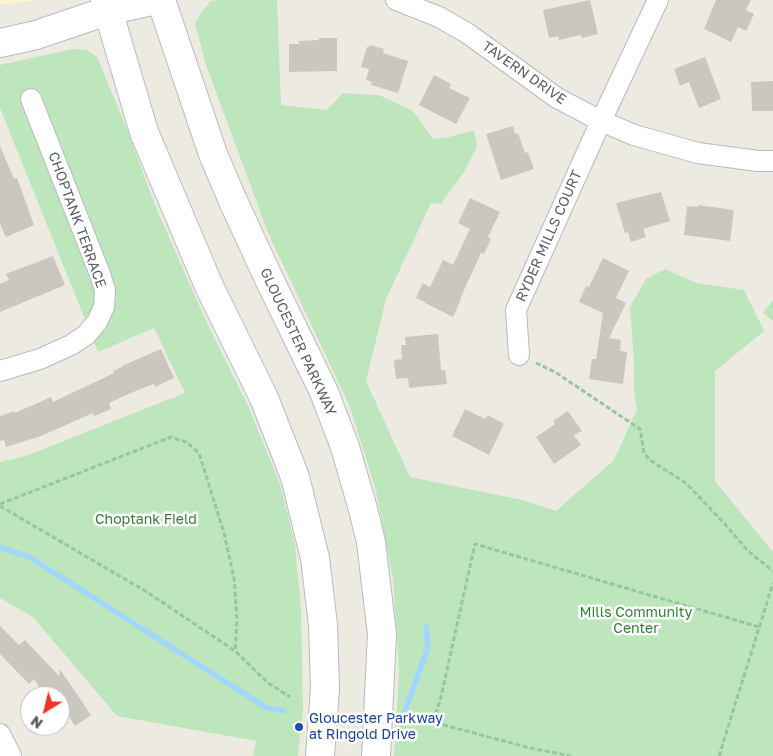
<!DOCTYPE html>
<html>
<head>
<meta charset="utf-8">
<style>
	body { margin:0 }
	#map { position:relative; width:773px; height:756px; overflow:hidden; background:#edebe1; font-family:"Golos Text",sans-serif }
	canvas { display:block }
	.north { position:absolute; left:20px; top:686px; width:50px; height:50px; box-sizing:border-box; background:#fff; border:1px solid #bdbfc1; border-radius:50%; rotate:216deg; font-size:14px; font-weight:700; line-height:20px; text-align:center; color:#5a5e63 }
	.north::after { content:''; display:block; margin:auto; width:18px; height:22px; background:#ed3527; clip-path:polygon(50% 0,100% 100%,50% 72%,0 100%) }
</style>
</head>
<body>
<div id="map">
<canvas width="773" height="756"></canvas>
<div class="north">N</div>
</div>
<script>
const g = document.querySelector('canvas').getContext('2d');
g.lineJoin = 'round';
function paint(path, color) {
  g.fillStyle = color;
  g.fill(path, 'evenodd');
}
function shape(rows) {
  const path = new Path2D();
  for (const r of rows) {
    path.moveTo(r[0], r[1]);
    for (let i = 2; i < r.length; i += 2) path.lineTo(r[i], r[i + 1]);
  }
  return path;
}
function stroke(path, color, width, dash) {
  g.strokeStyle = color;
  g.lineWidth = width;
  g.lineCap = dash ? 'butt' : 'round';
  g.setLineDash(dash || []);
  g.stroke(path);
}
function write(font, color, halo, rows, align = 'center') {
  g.font = font + ' "Golos Text",sans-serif';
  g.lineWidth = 5;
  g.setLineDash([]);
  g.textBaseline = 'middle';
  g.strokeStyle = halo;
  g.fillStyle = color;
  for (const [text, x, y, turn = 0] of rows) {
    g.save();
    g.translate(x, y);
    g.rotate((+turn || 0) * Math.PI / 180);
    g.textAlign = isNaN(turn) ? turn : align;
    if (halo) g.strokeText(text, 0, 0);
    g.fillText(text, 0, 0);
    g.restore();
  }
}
paint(shape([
	[0,0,36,0,0,5]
]), '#fff5d5');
paint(shape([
	[221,0,277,0,281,105,327,110,343,93,379,95,413,111,433,139,449,137,474,130,477,147,464,172,441,204,431,203,386,299,366,381,410,477,522,500,556,511,614,460,637,409,634,389,634,362,630,307,646,279,665,269,696,283,744,290,764,331,715,371,715,481,773,552,773,756,394,756,399,671,393,580,376,491,350,407,269,235,206,65,195,24,200,14,211,1],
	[73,49,87,50,97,57,129,134,154,203,186,276,207,323,249,408,280,484,295,544,301,609,303,709,298,756,253,756,256,741,117,716,33,617,0,598,0,462,26,456,185,393,154,328,98,352,0,108,0,65],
	[772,301,773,301,773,321,763,313]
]), '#bde6bd');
stroke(shape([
	[0,547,31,558,248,696,267,708,283,711],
	[400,724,428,648,426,627]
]), '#a0d6ff', 5.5);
paint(shape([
	[590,0,598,34,582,38,581,35,559,40,558,36,549,38,543,10],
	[716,0,751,0,746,10,754,14,746,31,738,27,731,42,704,29],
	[319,38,337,38,337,71,289,72,289,44,299,44,299,41,319,40],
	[370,45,384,49,383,53,408,61,398,93,371,85,372,82,366,80,369,69,361,67,367,47,369,47],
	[705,57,721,99,699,108,689,82,680,86,674,69],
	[434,75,451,84,449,88,470,98,456,124,419,105],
	[773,81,773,111,752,111,751,82],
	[513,126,515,134,518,133,525,153,528,152,534,169,501,180,486,134],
	[0,146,14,179,17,178,34,225,6,237,0,224],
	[661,192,670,221,643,229,646,237,631,242,628,232,625,233,616,203],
	[470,198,500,212,488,237,491,239,484,254,481,253,460,299,461,299,453,317,425,303,425,302,416,298,423,283,430,287,443,260,453,265,470,229,458,223],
	[698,205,734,210,730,241,684,235,687,206,698,207],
	[53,256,65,285,0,312,0,284,9,280,6,274],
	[603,258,629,271,616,298,626,303,609,338,621,340,620,351,627,352,623,384,589,379,592,359,596,359,603,313,579,302,586,286,589,287],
	[438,334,441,370,445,370,447,384,409,388,408,378,396,379,394,360,402,359,401,345,406,345,405,337],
	[161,349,174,378,155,387,154,384,138,390,109,403,111,409,94,416,93,413,41,436,6,447,4,440,0,441,0,416,15,411,15,413,51,397,53,402,114,373,113,371,122,367,122,366],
	[465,409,485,419,488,415,504,424,489,455,452,436],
	[568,411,582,431,574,435,581,445,554,464,536,437,555,424,553,421],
	[0,626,19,645,25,640,59,676,60,669,91,715,75,726,65,710,60,714,60,696,45,696,34,679,29,684,0,654]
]), '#cac7c0');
const street = shape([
	[396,0,439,17,467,33,557,98,601,121,634,135,698,153,758,161,773,161],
	[519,355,516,310,601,121,658,0],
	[0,371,40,359,71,345,86,335,97,322,104,307,105,290,100,274,31,99],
	[0,734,11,756]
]);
const secondary = shape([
	[105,0,144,132,209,286,264,398,295,477,315,558,323,625,325,688,320,756],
	[161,0,213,154,233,201,270,281,324,392,345,447,363,509,371,542,382,634,376,756],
	[0,43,36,35,107,11,156,0]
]);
stroke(street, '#b7babe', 22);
stroke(secondary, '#b7bbc1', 30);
stroke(shape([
	[536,363,555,372,640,429,644,453,650,460,687,484,723,522,748,551,773,571],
	[0,504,171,437,186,442,199,453,224,533,234,578,237,619,235,651],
	[0,506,147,592,235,651,268,683,290,697],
	[414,717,530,748,571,756],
	[433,721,440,701,475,544,759,627],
	[719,756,773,583]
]), '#95c7a4', 3, [5, 2.5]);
stroke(street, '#fff', 20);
stroke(secondary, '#fff', 28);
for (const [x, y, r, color] of [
	[299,727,5,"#1a4fb4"]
]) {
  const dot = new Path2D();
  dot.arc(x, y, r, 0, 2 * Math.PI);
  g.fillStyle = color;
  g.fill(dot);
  stroke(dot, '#fff', 2);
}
write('14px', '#5a5e63', '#fff', [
	["TAVERN DRIVE",524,73,35],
	["CHOPTANK TERRACE",77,220,70],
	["RYDER MILLS COURT",549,236,-66],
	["GLOUCESTER PARKWAY",298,342,65]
]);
write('14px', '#318235', '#fff', [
	["Choptank Field",146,520],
	["Mills Community",636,613],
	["Center",636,629]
]);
write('14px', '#164399', '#fff', [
	["Gloucester Parkway",309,719],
	["at Ringold Drive",309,735]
], 'left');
</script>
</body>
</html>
